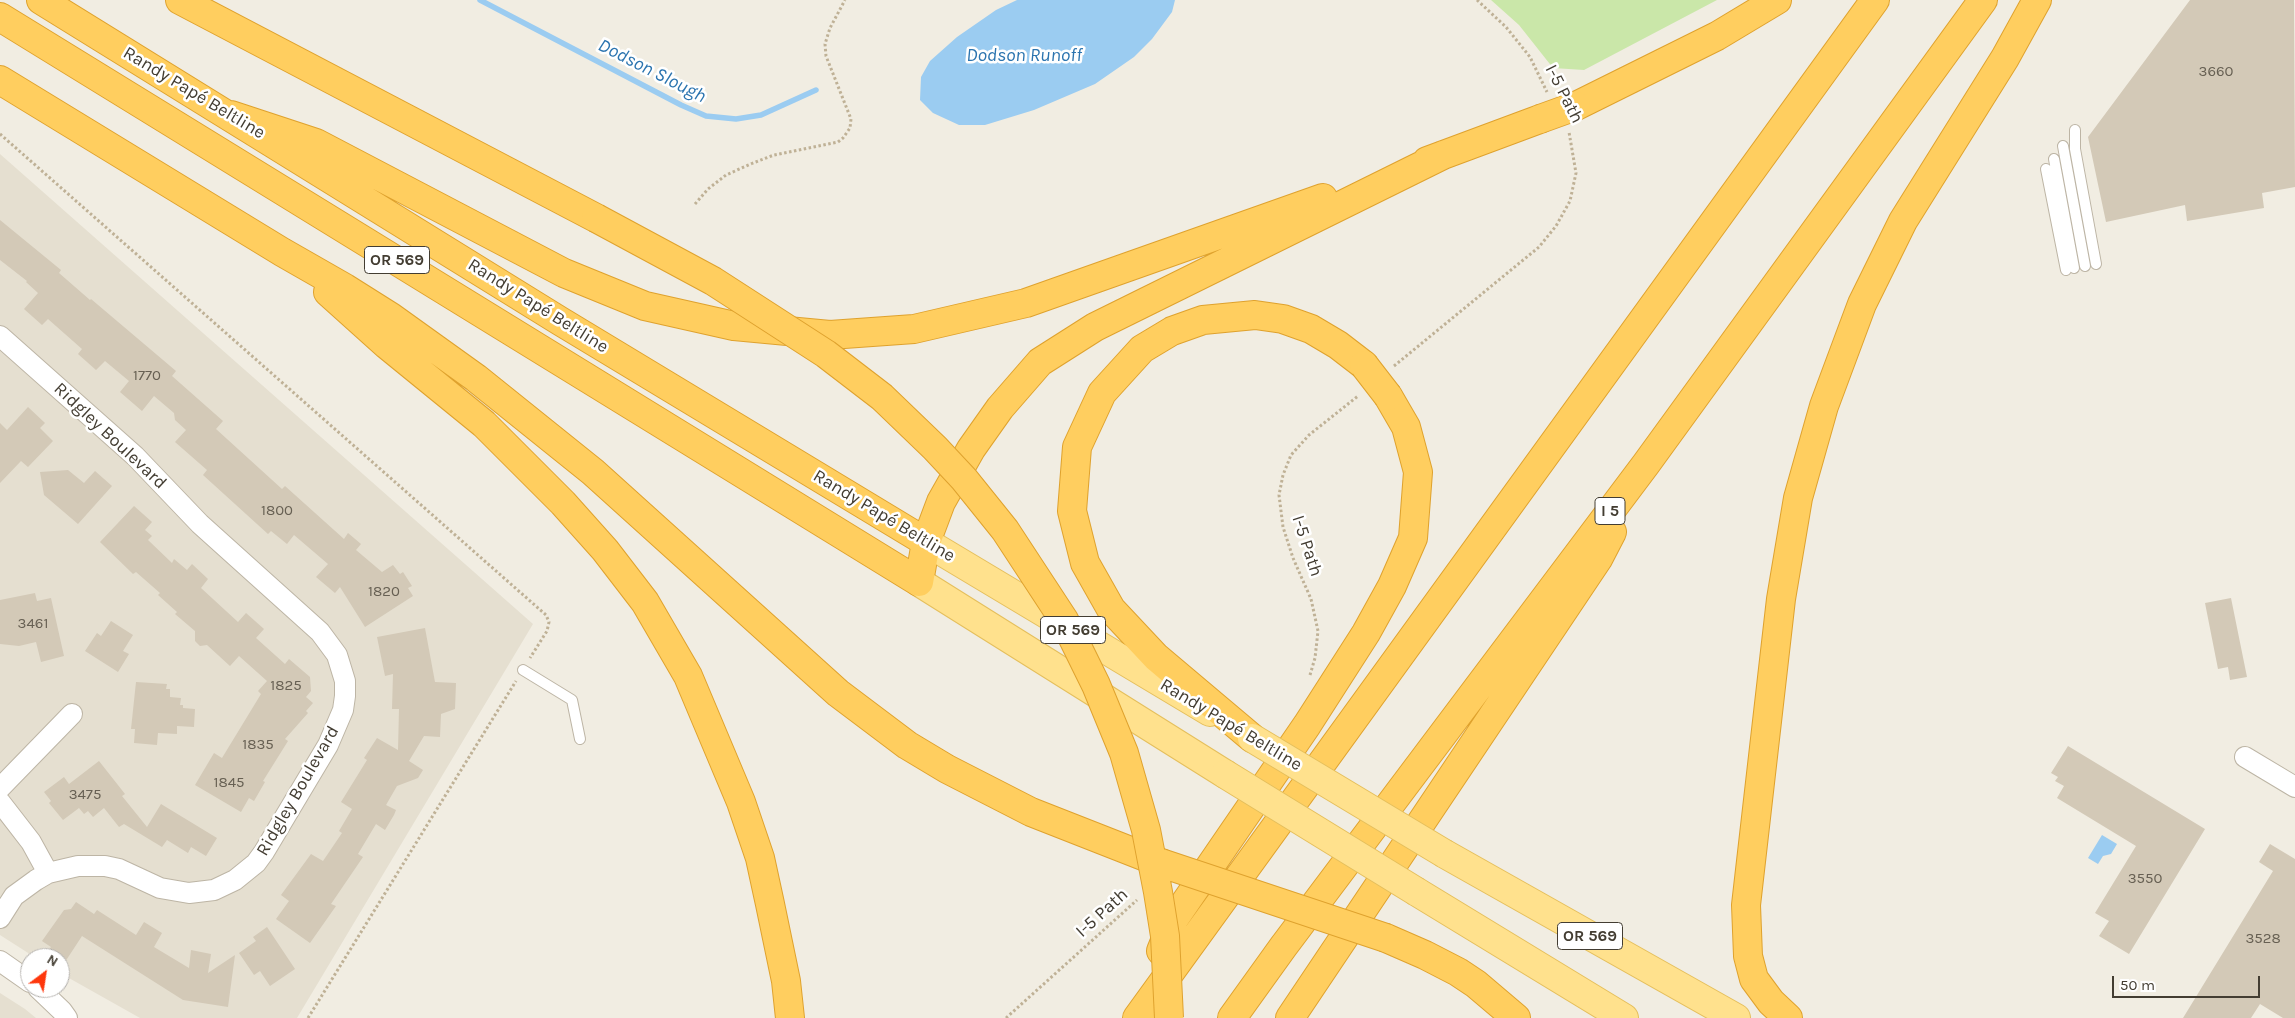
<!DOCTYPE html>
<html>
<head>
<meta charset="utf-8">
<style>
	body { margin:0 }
	#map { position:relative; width:2295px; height:1018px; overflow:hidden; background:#f1ede2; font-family:Karla,sans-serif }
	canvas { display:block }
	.north { position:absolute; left:20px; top:948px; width:50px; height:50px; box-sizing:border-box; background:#fff; border:1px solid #b4b1ad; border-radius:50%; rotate:31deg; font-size:14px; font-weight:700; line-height:20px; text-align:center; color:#433d32 }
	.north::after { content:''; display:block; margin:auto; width:18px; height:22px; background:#fe370c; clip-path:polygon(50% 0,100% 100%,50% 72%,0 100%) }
	.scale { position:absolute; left:2112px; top:976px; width:148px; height:22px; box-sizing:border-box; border:2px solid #433d32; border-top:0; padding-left:6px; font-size:15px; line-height:18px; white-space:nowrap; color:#433d32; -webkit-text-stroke:4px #fff; paint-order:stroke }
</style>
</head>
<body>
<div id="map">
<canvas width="2295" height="1018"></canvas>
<div class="north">N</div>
<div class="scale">50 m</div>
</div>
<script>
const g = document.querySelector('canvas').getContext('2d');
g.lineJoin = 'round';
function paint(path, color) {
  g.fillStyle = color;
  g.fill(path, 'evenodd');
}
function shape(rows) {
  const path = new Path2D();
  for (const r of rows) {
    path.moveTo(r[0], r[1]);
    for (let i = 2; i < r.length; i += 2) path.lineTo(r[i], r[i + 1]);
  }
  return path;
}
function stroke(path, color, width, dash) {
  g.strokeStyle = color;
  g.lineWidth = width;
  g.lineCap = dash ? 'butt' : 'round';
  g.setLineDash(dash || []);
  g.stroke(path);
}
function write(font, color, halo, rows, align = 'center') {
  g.font = font + ' Karla,sans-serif';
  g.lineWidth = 5;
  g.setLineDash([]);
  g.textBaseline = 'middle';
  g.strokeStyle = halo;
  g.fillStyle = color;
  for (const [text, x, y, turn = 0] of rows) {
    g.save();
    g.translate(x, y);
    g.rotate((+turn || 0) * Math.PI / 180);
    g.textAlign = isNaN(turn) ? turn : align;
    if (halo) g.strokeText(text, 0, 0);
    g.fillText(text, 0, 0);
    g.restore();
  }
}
paint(shape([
	[0,154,533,624,297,1018,140,1018,60,973,60,958,36,958,0,935],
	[0,993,25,1009,36,1018,0,1018]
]), '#e5dfd0');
paint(shape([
	[1491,0,1717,0,1584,70,1553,68,1519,25]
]), '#cae7a9');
paint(shape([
	[1017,0,1175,0,1172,12,1152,39,1134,57,1095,84,1034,110,985,125,959,125,933,113,920,100,921,77,930,61,957,37,996,10],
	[2102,835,2117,844,2111,854,2103,856,2098,864,2088,858]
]), '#9bccf1');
stroke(shape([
	[480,0,681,105,706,116,736,119,761,115,816,90]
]), '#9bccf1', 5.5);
paint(shape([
	[2190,0,2294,0,2295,187,2262,193,2264,208,2187,221,2185,205,2106,222,2088,137],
	[0,220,61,270,59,273,90,300,91,299,176,371,172,376,223,421,216,429,282,489,285,486,344,539,348,533,361,544,356,550,382,572,393,565,400,574,403,572,412,586,408,588,413,596,365,627,340,587,335,593,316,577,328,564,294,535,287,544,271,531,268,534,203,475,207,470,175,442,186,430,175,420,174,413,154,396,142,411,120,392,129,381,105,361,96,370,78,354,82,349,48,319,42,325,24,309,38,293,26,282,27,281,0,260],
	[28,407,45,423,40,428,53,441,28,467,21,461,0,483,0,423,7,430],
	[68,470,84,483,95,471,112,486,78,524,44,495,40,472],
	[134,506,152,522,145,530,152,536,148,540,172,563,174,559,187,570,192,564,208,579,201,588,238,622,246,613,264,629,256,638,285,664,289,659,310,677,311,691,306,697,313,703,306,711,308,713,285,739,288,741,263,781,265,782,254,801,249,798,241,812,195,785,214,753,222,758,261,694,258,691,267,681,239,656,230,666,207,645,200,646,195,641,195,631,175,614,177,612,158,595,160,593,136,572,133,574,100,542],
	[35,593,37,601,51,598,64,656,41,662,36,642,19,646,0,644,0,600],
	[2231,598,2247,677,2230,680,2228,667,2218,669,2205,603],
	[111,621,133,635,123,651,129,654,118,672,85,651,97,633,101,636],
	[425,628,435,682,456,683,455,709,441,714,440,737,424,736,409,761,423,770,418,778,397,786,386,805,396,810,394,815,385,830,376,824,358,854,363,857,331,904,336,906,310,943,276,919,289,901,281,895,311,854,323,861,342,833,339,831,352,809,341,802,367,760,364,758,377,738,398,750,399,709,392,709,393,674,385,676,377,637],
	[136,682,167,684,166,689,170,689,170,697,181,698,180,705,183,705,183,708,195,709,194,727,177,726,177,734,158,733,157,745,134,743,135,729,131,729],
	[2068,746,2205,829,2129,954,2099,936,2109,921,2095,913,2136,846,2057,798,2064,786,2055,781,2058,777,2051,773],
	[99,761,125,794,122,796,147,827,161,804,217,838,206,856,191,847,188,853,167,840,162,847,124,824,119,827,104,808,93,817,88,811,84,814,79,808,63,820,49,803,51,801,44,792,64,777,69,784],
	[2270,844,2295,859,2295,1018,2283,1018,2260,1004,2251,1018,2183,1018,2273,871,2259,862],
	[76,902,94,914,97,910,136,935,144,922,162,933,154,947,189,968,191,950,211,954,208,973,235,955,228,1007,183,1000,82,936,65,962,48,951,51,947,42,941,64,910,71,909],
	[267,927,295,969,270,986,260,971,254,975,239,953,256,941,253,937]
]), '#d3c9b7');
const service = shape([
	[2075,130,2075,149,2096,264],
	[2063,146,2085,266],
	[2054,159,2074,268],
	[2046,169,2066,270],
	[523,670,572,700,580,739]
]);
const minor = shape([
	[0,336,135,456,200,524,320,632,337,655,345,681,345,696,343,710,328,745,264,852,256,863,235,880,214,890,189,893,160,888,119,869,105,866,78,866,48,873,36,880,14,896,0,918],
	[2245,757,2295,787],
	[0,788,72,714],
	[0,802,31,842,48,873],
	[0,961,30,982],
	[38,988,62,1011,67,1018]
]);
const primary = shape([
	[926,542,1210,712],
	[919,582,1225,774],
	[1445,854,1736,1018],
	[1417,892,1624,1018]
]);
const motorway = shape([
	[41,0,560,321,926,542],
	[180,0,596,218],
	[0,17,919,582,926,542,941,502,971,449,1000,408,1040,362,1095,327,1443,155],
	[0,80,282,252,345,288,391,317,476,378,593,472,838,693,907,745,947,769,1031,812,1161,863],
	[1576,106,1717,36,1777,0],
	[231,115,316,143,564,273,645,306,734,326,830,335,914,329,1026,303,1323,198],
	[1427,161,1540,119],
	[328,292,387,345,484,424,563,503,605,550,645,602,688,676,741,802,760,858,770,904,786,981,790,1018],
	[1252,738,1156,657,1111,609,1085,563,1072,511,1077,447,1102,393,1142,349,1172,331,1203,320,1255,315,1283,319,1311,329,1338,345,1364,365],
	[1386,938,1425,955,1458,972,1476,984,1516,1018],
	[1161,951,1174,919,1307,725,1366,633,1392,586,1413,538,1418,472,1406,427,1388,396],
	[1137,1018,1875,0],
	[1232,1018,1283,947,1646,464,1983,0],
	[1290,1018,1598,559,1612,532],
	[1788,1018,1771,1002,1754,979,1748,956,1746,905,1781,599,1798,498,1824,406,1862,304,1903,221,2005,58,2037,0]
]);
stroke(service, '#bdb5a5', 12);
stroke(minor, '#bdb5a5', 22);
stroke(primary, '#e5bf5c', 30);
stroke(motorway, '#dfa22e', 30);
stroke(shape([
	[1477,0,1506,27,1530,57,1547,92],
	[0,134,546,615,549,622,547,631,530,658],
	[695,204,708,189,726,175,753,163,774,155,838,142,843,138,850,128,851,119,826,56,825,44,830,28,845,0],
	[1394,366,1539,247,1556,226,1570,201,1576,173,1569,132],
	[1310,675,1315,658,1318,631,1311,599,1293,558,1283,527,1279,495,1283,475,1291,455,1309,435,1358,396],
	[308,1018,516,681],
	[1006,1018,1137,900]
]), '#bfb196', 3, [2.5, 2.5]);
stroke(service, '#fff', 10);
stroke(minor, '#fff', 20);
stroke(primary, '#ffe18d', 28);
stroke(motorway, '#ffce5f', 28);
const primaryBridge = shape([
	[1252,738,1445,854],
	[1225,774,1417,892]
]);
const motorwayBridge = shape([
	[1540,119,1576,106],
	[596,218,713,281,826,354,882,397,935,448,964,479,1005,530,1064,620,1096,685,1124,753,1146,830,1158,892,1165,936,1169,1018],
	[1364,365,1388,396],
	[1161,863,1386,938]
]);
stroke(primaryBridge, '#e5bf5c', 30, []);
stroke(motorwayBridge, '#dfa22e', 30, []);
stroke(primaryBridge, '#ffe18d', 28);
stroke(motorwayBridge, '#ffce5f', 28);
write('15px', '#676053', null, [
	["3660",2216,72],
	["1770",147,376],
	["1800",277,511],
	["1820",384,592],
	["3461",33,624],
	["1825",286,686],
	["1835",258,745],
	["1845",229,783],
	["3475",85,795],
	["3550",2145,879],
	["3528",2263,939]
]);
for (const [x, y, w] of [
	[397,260,65],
	[1610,511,30],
	[1073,630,65],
	[1590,936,65]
]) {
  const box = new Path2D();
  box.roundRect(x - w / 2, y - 13.5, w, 27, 4);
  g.fillStyle = '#fff';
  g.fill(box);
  stroke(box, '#433d32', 1);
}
write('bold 16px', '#433d32', null, [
	["OR 569",397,260],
	["I 5",1610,511],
	["OR 569",1073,630],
	["OR 569",1590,936]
]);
write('18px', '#433d32', '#fff', [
	["Randy Papé Beltline",194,93,31],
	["I-5 Path",1564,94,63],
	["Randy Papé Beltline",538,306,32],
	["Ridgley Boulevard",110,436,43],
	["Randy Papé Beltline",884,516,31],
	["I-5 Path",1307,546,72],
	["Randy Papé Beltline",1231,725,31],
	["Ridgley Boulevard",298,791,-60],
	["I-5 Path",1102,913,-42]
]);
write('italic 19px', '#2b74af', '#fff', [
	["Dodson Runoff",1024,56],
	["Dodson Slough",652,71,27]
]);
</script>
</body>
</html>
